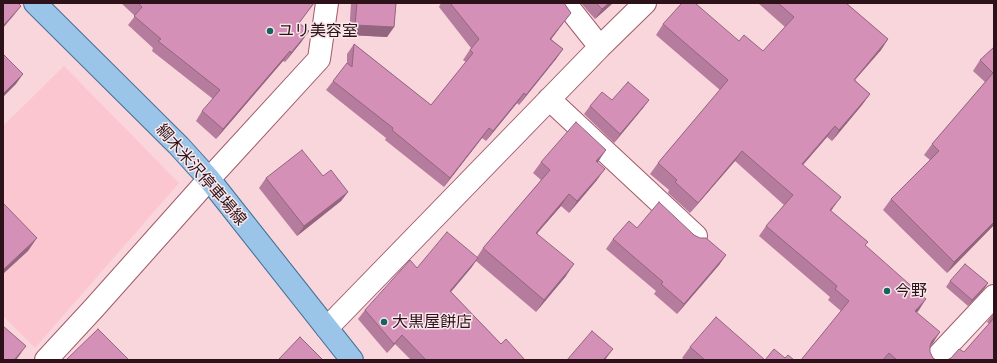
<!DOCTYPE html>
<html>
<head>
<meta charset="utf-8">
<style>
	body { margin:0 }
	#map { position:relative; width:997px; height:363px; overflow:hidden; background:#f8d6dc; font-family:"Alegreya Sans",sans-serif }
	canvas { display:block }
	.frame { position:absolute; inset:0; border:4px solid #2e1219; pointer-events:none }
</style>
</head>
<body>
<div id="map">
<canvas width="997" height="363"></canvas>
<div class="frame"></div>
</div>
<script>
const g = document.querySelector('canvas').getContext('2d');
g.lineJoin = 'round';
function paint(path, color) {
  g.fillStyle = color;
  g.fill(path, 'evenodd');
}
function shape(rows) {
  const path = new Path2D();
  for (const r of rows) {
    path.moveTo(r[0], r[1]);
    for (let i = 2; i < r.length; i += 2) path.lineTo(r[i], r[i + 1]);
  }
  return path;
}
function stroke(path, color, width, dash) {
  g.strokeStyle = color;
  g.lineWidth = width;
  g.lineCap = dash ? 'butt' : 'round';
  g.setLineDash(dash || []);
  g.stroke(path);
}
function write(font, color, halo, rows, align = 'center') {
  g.font = font + ' "Alegreya Sans","Noto Sans JP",sans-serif';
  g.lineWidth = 3;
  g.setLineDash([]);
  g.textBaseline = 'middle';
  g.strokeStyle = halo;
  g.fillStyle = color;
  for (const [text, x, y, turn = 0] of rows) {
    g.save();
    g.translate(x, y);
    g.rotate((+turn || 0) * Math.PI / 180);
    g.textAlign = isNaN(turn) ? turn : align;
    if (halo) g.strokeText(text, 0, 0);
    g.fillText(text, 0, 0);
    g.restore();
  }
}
paint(shape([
	[64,66,179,183,35,348,3,316,3,126]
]), '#fcc6d0');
const minor = shape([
	[565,3,600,47],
	[549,99,696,236],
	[327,328,600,47,645,3],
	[46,360,94,308,209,179,319,59,327,3],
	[934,360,994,296]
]);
const major = shape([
	[35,3,179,146,209,179,352,360]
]);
stroke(minor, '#a15a6b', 24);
stroke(major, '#486e96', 24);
stroke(minor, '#fff', 22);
stroke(major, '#9ac5e9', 22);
paint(shape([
	[121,3,314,3,299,23,302,41,285,62,283,61,216,139,196,121,202,111,213,99,152,51,153,48,128,25,135,16],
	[351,3,396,3,394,27,387,37,349,35],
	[441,3,564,3,571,13,551,39,563,49,556,59,519,105,517,103,486,141,482,138,444,187,385,140,386,138,326,90,333,81,347,64,347,54,354,44,431,105,466,62,463,60,471,48,439,7],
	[581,3,613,3,595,19,586,9],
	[758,3,846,3,888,39,881,50,855,80,870,94,862,105,832,141,827,137,803,165,833,208,831,211,868,242,865,245,919,310,917,312,933,343,930,346,930,352,933,358,936,360,801,360,841,311,828,300,830,297,759,236,766,226,784,205,735,161,690,213,668,193,669,190,650,174,658,163,720,90,656,35,663,24,739,41,763,51,785,27],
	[994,47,994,225,947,273,883,210,891,199,930,160,924,155,932,144,985,82,973,71,980,60],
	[612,100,649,100,643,108,614,143,584,114,590,106],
	[541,162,597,162,597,180,569,213,561,206,537,233,566,276,536,312,476,261,471,268,451,292,501,344,525,360,411,360,395,344,387,353,358,319,365,310,477,257,483,248,541,180,533,173],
	[323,176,348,192,341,201,297,236,259,188,266,178],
	[694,235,726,255,719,265,677,314,654,294,656,291,606,249,613,239],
	[950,281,988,283,984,289,968,306,946,287],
	[994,312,994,360,964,352,989,324,987,322],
	[690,347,765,360,785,358,794,360,685,360,682,358]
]), '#b67c9d');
paint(shape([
	[609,3,613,3,595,19,602,9],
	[21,6,14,15,3,28,3,26],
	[571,13,564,22,544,49,550,39],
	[355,25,394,27,387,37,349,35],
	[309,31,302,41,285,62,291,53],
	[888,39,881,50,846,90,854,80],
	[563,49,556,59,519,105,526,95],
	[290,51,283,61,216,139,223,129],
	[23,74,16,84,3,97,3,94],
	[524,93,517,103,486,141,493,131],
	[870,94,862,105,832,141,839,130],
	[649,100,643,108,614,143,620,134],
	[835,126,827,137,794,175,802,164],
	[489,128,482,138,444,187,450,178],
	[606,150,598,162,588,173,596,161],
	[742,151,735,161,690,213,698,203],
	[605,169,597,180,569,213,577,201],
	[348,192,341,201,297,236,304,226],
	[569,194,561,206,528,244,536,233],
	[841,197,833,208,822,221,830,210],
	[994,222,994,225,947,273,954,262],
	[37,238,28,251,3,274,3,270],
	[726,255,719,265,677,314,684,304],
	[478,258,471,268,443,301,450,291],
	[574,264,566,276,536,312,544,300],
	[988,283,984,289,968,306,972,300],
	[926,299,919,310,908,322,915,311],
	[940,332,933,343,925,351,932,341],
	[402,335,395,344,387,353,394,344],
	[26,346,19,356,16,360,14,360],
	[613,349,605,360,603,360]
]), '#94657f');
const building = shape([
	[3,3,18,3,21,6,3,26,3,3],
	[138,3,314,3,299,23,309,31,291,53,290,51,223,129,202,111,220,90,158,41,161,39,134,16,142,7,138,3],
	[357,3,396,3,394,27,355,25,357,3],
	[450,3,564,3,571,13,550,39,563,49,526,95,524,93,493,131,489,128,450,178,392,130,393,128,333,81,347,63,352,67,354,44,431,105,473,53,470,50,479,39,450,3],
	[596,3,609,3,602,9,596,3],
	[682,3,695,3,739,41,744,35,763,51,794,17,778,3,846,3,888,39,854,80,870,94,839,130,835,126,802,164,841,197,830,210,868,242,865,245,926,299,915,311,940,332,932,341,930,346,930,352,933,358,936,360,897,360,889,353,883,360,801,360,849,301,835,289,837,286,766,226,793,195,742,151,698,203,675,182,677,180,658,163,728,80,663,24,682,3],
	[994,47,994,222,954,262,891,199,939,151,932,144,993,73,980,60,994,47],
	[3,54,23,74,3,94,3,54],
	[628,82,649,100,620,134,590,106,602,92,612,100,628,82],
	[576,122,606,150,596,161,605,169,577,201,569,194,536,233,574,264,544,300,483,248,550,170,541,162,576,122],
	[302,150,323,176,331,170,348,192,304,226,266,178,302,150],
	[659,202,694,235,700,238,706,238,726,255,684,304,661,284,663,282,613,239,629,221,637,228,659,202],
	[3,203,37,238,3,270,3,203],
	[447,232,478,258,450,291,501,344,506,339,525,360,426,360,402,335,394,344,365,310,410,260,417,268,447,232],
	[965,264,988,283,972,300,950,281,965,264],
	[716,317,765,360,774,349,785,358,788,355,794,360,705,360,690,347,716,317],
	[994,318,994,360,947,360,951,358,959,349,964,352,994,318],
	[3,326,26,346,14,360,3,360,3,326],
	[98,329,129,360,66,360,98,329],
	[592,331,613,349,603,360,567,360,592,331],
	[300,337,323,360,278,360,300,337]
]);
paint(building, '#d490b6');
stroke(building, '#94657f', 1);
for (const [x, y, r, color] of [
	[270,31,4,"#18645c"],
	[887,291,4,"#18645c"],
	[384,322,4,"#18645c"]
]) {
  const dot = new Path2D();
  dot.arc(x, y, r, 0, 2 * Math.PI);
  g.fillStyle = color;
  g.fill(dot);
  stroke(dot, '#f9e8eb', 1.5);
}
write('16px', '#2e1219', '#f9e8eb', [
	["ユリ美容室",278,31],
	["今野",895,291],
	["大黒屋餅店",392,322]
], 'left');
write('16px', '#2e1219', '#f9e8eb', [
	["綱木米沢停車場線",201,175,49]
]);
</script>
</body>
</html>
